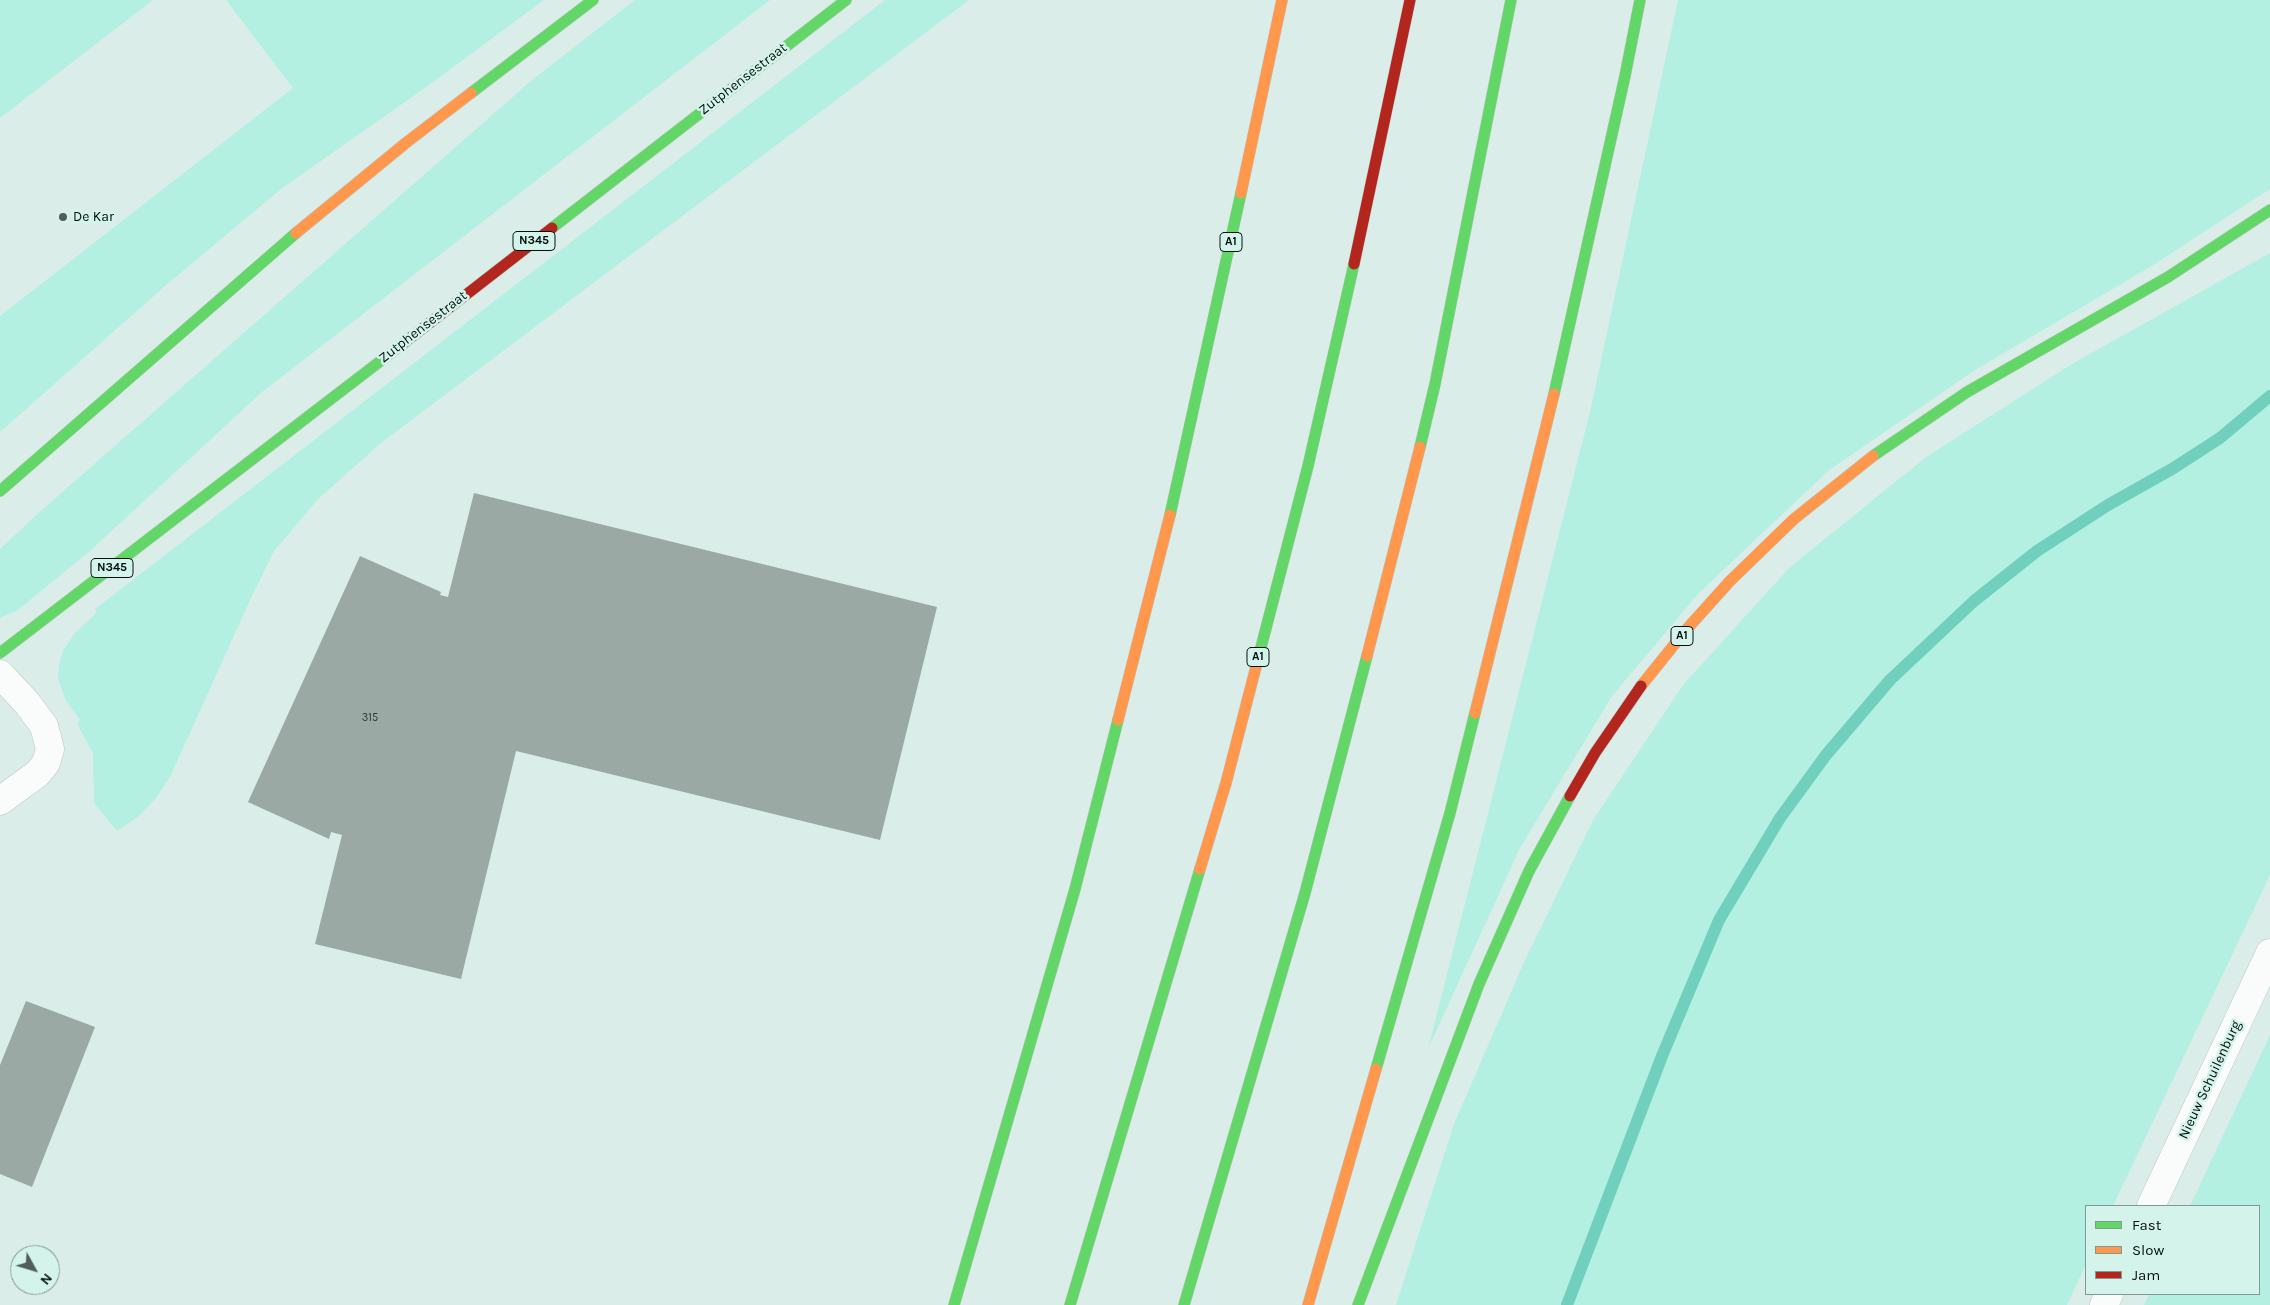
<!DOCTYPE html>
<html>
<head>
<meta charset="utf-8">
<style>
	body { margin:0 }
	#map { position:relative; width:2270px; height:1305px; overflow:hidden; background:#dbede8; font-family:Karla,sans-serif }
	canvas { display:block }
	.legend { position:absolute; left:2085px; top:1205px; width:175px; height:90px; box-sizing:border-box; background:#d4f4eb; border:1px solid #829992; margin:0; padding:6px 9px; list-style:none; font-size:15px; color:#06100d }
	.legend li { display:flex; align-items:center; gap:10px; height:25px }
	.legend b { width:25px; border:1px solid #829992 }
	.north { position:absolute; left:10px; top:1245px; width:50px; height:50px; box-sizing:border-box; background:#d4f4eb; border:1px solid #829992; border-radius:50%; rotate:129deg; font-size:14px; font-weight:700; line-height:20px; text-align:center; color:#06100d }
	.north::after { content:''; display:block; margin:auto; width:18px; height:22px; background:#515d5a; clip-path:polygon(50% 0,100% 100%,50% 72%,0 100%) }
</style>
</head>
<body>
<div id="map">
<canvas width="2270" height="1305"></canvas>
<ul class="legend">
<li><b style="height:6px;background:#63d668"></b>Fast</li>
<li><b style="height:6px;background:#ff974d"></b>Slow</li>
<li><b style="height:6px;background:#b3261e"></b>Jam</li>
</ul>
<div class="north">N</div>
</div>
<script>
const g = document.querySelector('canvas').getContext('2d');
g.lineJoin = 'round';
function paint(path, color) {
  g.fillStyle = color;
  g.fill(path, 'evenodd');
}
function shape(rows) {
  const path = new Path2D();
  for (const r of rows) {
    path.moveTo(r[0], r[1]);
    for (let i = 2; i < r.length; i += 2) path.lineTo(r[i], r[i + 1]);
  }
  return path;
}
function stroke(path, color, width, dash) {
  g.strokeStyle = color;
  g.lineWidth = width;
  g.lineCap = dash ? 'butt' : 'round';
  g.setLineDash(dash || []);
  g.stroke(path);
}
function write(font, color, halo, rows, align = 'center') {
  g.font = font + ' Karla,sans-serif';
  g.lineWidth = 5;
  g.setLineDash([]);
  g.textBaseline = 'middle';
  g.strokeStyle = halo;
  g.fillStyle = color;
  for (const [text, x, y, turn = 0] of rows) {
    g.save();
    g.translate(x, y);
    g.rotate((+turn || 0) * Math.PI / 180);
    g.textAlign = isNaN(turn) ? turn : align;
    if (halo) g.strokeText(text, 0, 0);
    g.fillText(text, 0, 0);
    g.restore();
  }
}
paint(shape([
	[0,0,153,0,0,118],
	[226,0,544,0,429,85,281,189,164,287,0,432,0,316,293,88],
	[635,0,770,0,262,392,91,550,18,610,0,618,0,549,43,509,532,80],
	[885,0,969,0,381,443,318,499,274,551,251,598,170,777,156,798,139,816,117,831,94,803,93,754,77,723,80,720,66,701,58,679,59,665,63,651,74,634,97,612,95,609],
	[1678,0,2270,0,2270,189,2150,267,1975,370,1828,471,1698,594,1612,696,1520,848,1428,1049,1590,412],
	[2270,253,2270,875,2113,1206,2086,1206,2086,1264,2067,1305,1396,1305,1454,1124,1525,960,1593,820,1683,685,1789,568,1926,457,2072,364],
	[2270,1035,2270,1305,2144,1305,2149,1294,2259,1294,2259,1206,2190,1206]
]), '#b3f0e1');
stroke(shape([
	[1567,1305,1662,1056,1719,920,1780,818,1826,755,1890,680,1974,601,2037,551,2108,505,2172,469,2220,438,2270,396]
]), '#71d0bd', 12);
paint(shape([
	[474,493,937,607,880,840,516,751,461,979,315,944,342,835,331,832,329,839,248,802,360,556,441,592,440,595,448,597],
	[26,1001,95,1027,32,1187,0,1174,0,1065]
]), '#9ba9a5');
const street = shape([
	[0,674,27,703,44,726,50,749,46,763,37,774,0,801],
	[2151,1206,2270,953],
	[2104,1305,2109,1294]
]);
const fast = shape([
	[471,93,593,0],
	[552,228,846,0],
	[1554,394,1625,76,1640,0],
	[1420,447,1435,384,1511,0],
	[1873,456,1967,392,2168,277,2270,210],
	[0,491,296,233],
	[1170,515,1241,193],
	[0,653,400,346],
	[1258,659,1308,466,1354,264],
	[1376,1069,1450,813,1475,713],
	[954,1305,1075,889,1118,720],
	[1070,1305,1200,869],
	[1184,1305,1305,893,1367,656],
	[1358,1305,1479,984,1529,871,1570,796]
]);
const slow = shape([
	[1241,193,1282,0],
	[296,233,407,142,471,93],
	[1367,656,1420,447],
	[1641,686,1686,630,1730,581,1794,519,1873,456],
	[1475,713,1554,394],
	[1118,720,1170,515],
	[1200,869,1226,783,1258,659],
	[1308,1305,1376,1069]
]);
const jam = shape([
	[1354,264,1410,0],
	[400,346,552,228],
	[1570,796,1595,753,1641,686]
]);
stroke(street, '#bcc9c5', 29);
stroke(fast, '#c0c9c7', 12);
stroke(slow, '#c0c9c7', 12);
stroke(jam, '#c0c9c7', 12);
stroke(street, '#fafcfc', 28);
stroke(fast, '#63d668', 11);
stroke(slow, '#ff974d', 11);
stroke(jam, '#b3261e', 11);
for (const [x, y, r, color] of [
	[63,217,5,"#515d5a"]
]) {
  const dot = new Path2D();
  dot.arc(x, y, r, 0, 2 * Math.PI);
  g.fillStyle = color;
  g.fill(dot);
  stroke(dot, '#d4f4eb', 2);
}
write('11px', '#2b3633', null, [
	["315",370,718]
]);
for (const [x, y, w] of [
	[534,241,42],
	[1231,242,22],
	[112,568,42],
	[1682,636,22],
	[1258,657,22]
]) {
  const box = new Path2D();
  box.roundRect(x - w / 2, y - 9.5, w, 19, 4);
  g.fillStyle = '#d4f4eb';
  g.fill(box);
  stroke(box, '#06100d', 1);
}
write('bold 12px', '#06100d', null, [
	["N345",534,241],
	["A1",1231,242],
	["N345",112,568],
	["A1",1682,636],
	["A1",1258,657]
]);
write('14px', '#06100d', '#d4f4eb', [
	["Zutphensestraat",743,79,-38],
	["Zutphensestraat",423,327,-38],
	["Nieuw Schuilenburg",2210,1080,-65]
]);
write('14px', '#06100d', '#d4f4eb', [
	["De Kar",73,217]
], 'left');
</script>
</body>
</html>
